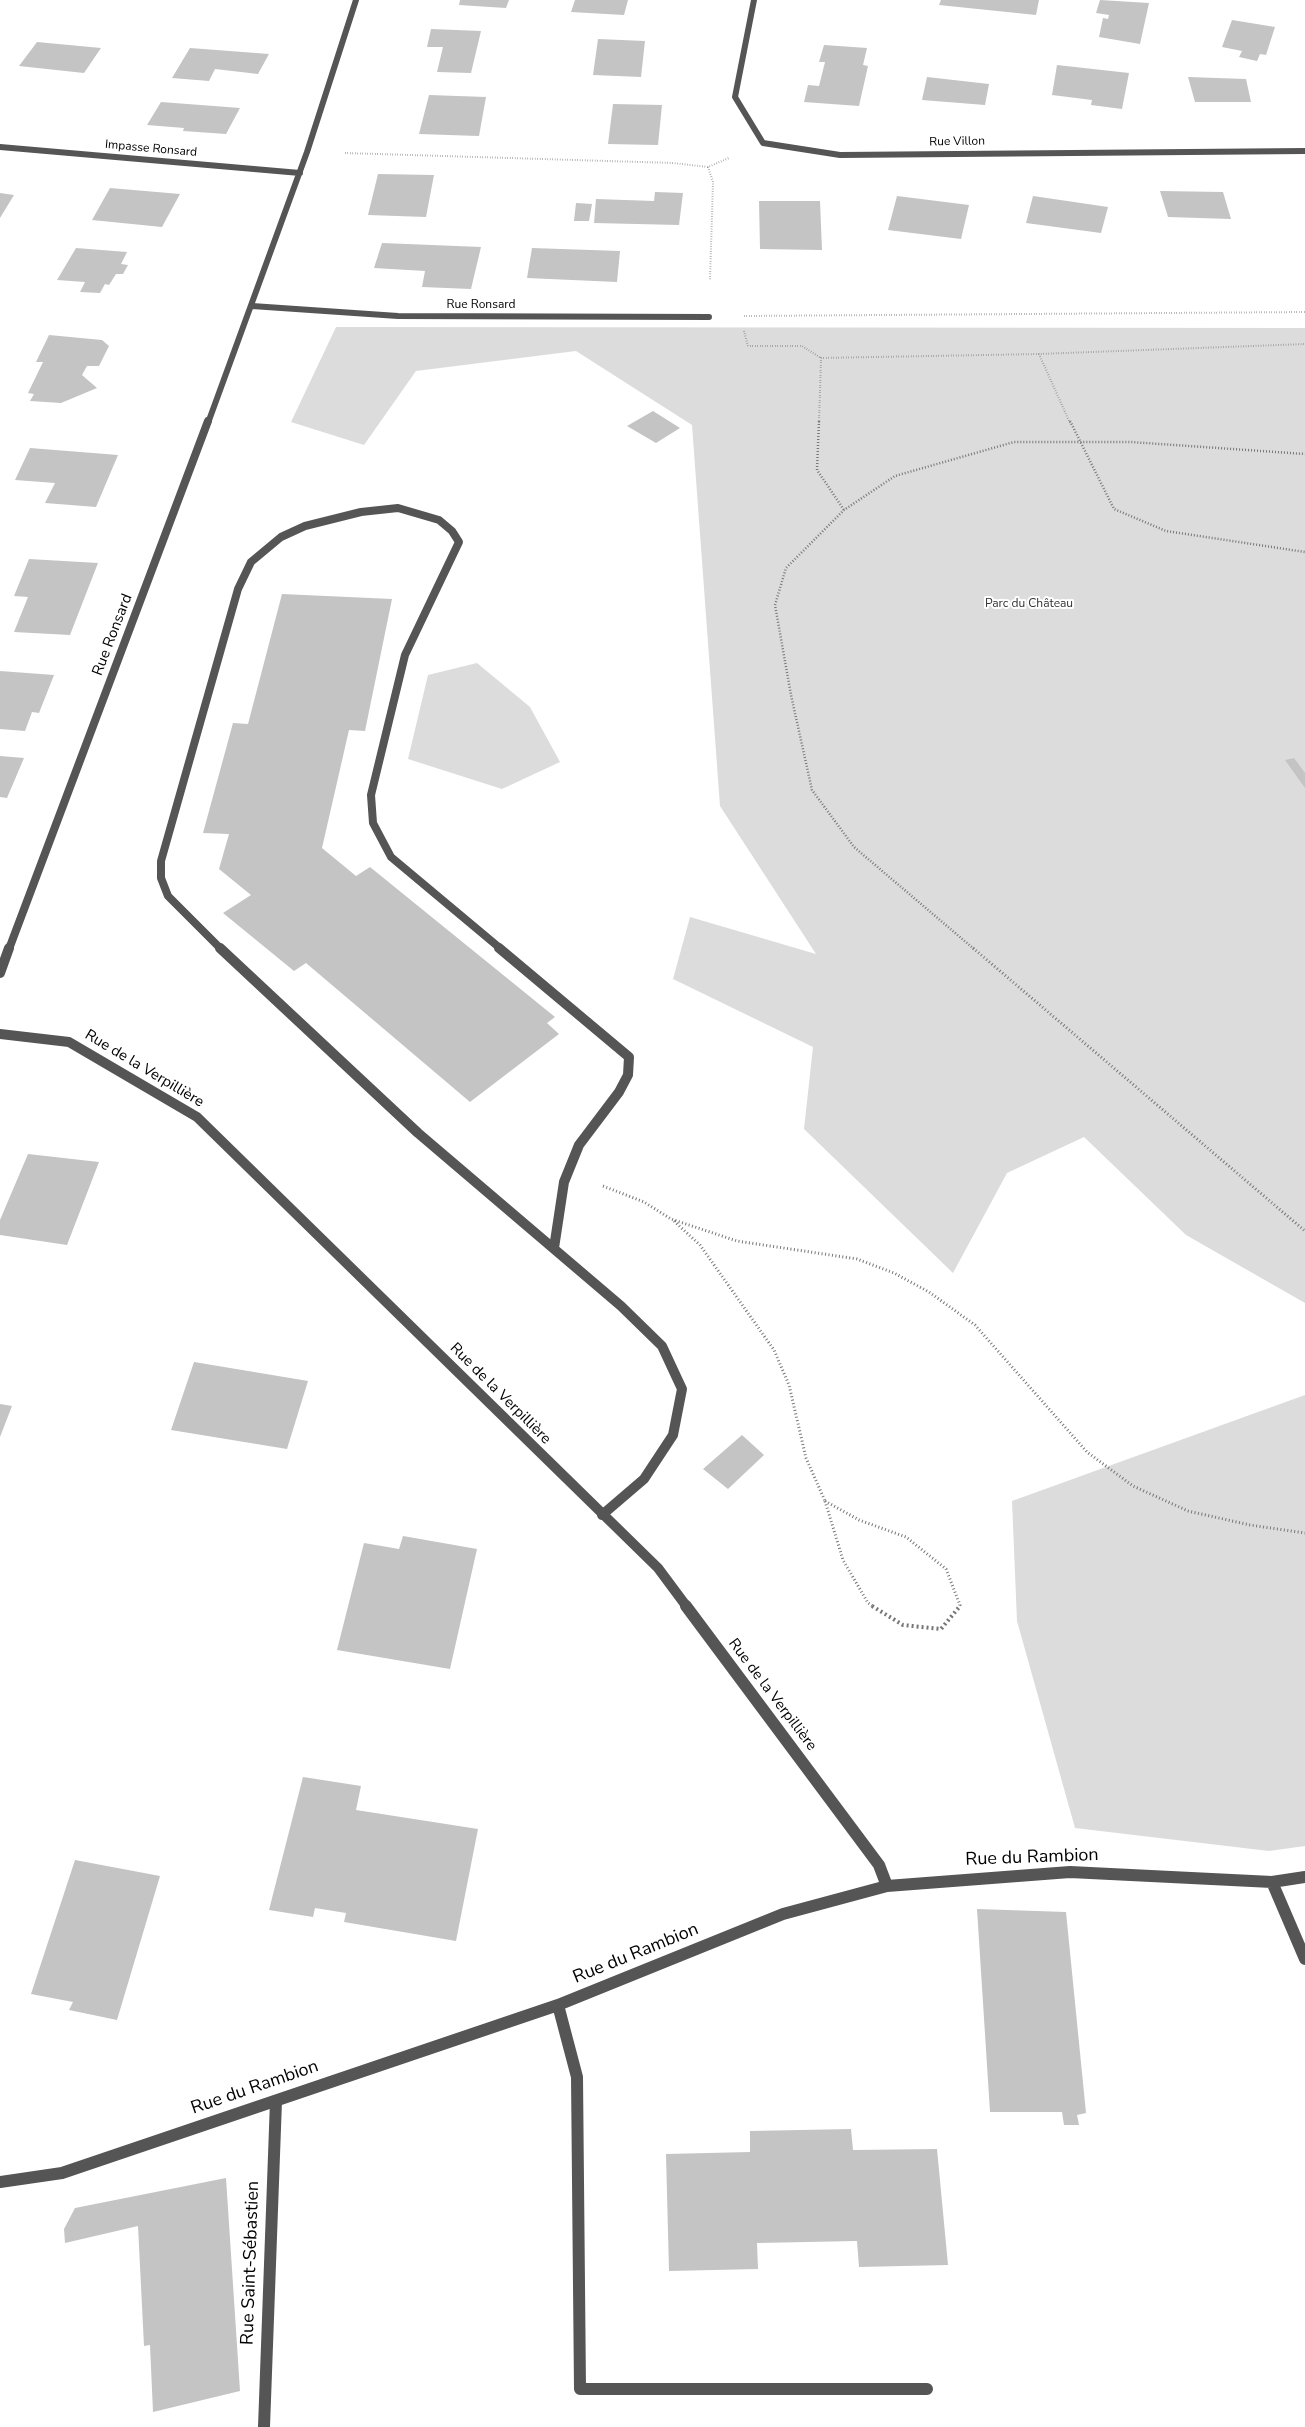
<!DOCTYPE html>
<html>
<head>
<meta charset="utf-8">
<style>
	body { margin:0 }
	canvas { display:block; background:#fff }
</style>
</head>
<body>
<canvas width="1305" height="2427"></canvas>
<script>
const g = document.querySelector('canvas').getContext('2d');
g.lineJoin = 'round';
function paint(path, color) {
  g.fillStyle = color;
  g.fill(path, 'evenodd');
}
function shape(rows) {
  const path = new Path2D();
  for (const r of rows) {
    path.moveTo(r[0], r[1]);
    for (let i = 2; i < r.length; i += 2) path.lineTo(r[i], r[i + 1]);
  }
  return path;
}
function stroke(path, color, width, dash) {
  g.strokeStyle = color;
  g.lineWidth = width;
  g.lineCap = dash ? 'butt' : 'round';
  g.setLineDash(dash || []);
  g.stroke(path);
}
function write(font, color, halo, rows, align = 'center') {
  g.font = font + ' "Nunito Sans",sans-serif';
  g.lineWidth = 4;
  g.setLineDash([]);
  g.textBaseline = 'middle';
  g.strokeStyle = halo;
  g.fillStyle = color;
  for (const [text, x, y, turn = 0] of rows) {
    g.save();
    g.translate(x, y);
    g.rotate((+turn || 0) * Math.PI / 180);
    g.textAlign = isNaN(turn) ? turn : align;
    if (halo) g.strokeText(text, 0, 0);
    g.fillText(text, 0, 0);
    g.restore();
  }
}
paint(shape([
	[336,327,1305,328,1305,1303,1186,1235,1084,1137,1007,1173,953,1273,804,1129,813,1047,673,979,690,917,816,954,720,806,692,425,576,351,416,371,364,445,291,422],
	[477,663,530,707,560,762,502,789,408,759,428,675],
	[1305,1395,1305,1846,1269,1851,1075,1828,1017,1621,1012,1501]
]), '#dcdcdc');
paint(shape([
	[460,0,509,0,506,8,459,5],
	[575,0,628,0,624,15,571,12],
	[941,0,1039,0,1036,15,939,5],
	[1100,0,1149,3,1140,44,1099,37,1103,18,1108,19,1109,15,1096,13],
	[1232,20,1275,27,1266,55,1260,54,1257,61,1239,57,1242,51,1222,47],
	[431,29,481,31,471,73,437,72,443,47,427,47],
	[598,39,645,41,641,77,593,75],
	[37,42,101,48,84,73,19,66],
	[824,45,867,48,863,65,868,66,859,106,804,102,808,85,819,86,825,62,819,62],
	[190,48,269,54,258,74,215,69,209,81,172,78],
	[1057,65,1129,73,1122,109,1091,105,1092,100,1052,95],
	[927,77,989,84,985,105,922,100],
	[1188,77,1246,79,1251,102,1195,102],
	[429,95,486,97,479,136,419,134],
	[161,102,240,108,226,134,183,131,184,128,147,125],
	[613,104,662,105,658,145,608,144],
	[378,174,434,175,426,217,368,215],
	[110,188,180,194,162,227,92,220],
	[1160,191,1223,192,1231,219,1168,217],
	[655,192,683,193,679,225,594,223,596,199,654,201],
	[0,193,14,195,0,218],
	[897,196,969,205,961,239,888,230],
	[1033,196,1108,207,1101,233,1026,223],
	[759,201,820,201,822,250,760,249],
	[576,203,592,204,589,221,574,221],
	[382,243,481,247,471,289,422,287,425,271,374,268],
	[76,248,127,252,121,264,128,265,123,274,116,274,109,285,105,284,100,293,80,292,85,282,57,280],
	[532,248,620,251,617,282,527,278],
	[49,335,102,340,109,346,99,366,87,366,82,375,97,388,61,403,30,401,34,394,28,393,43,362,36,362],
	[653,411,680,428,656,443,627,426],
	[30,448,118,455,96,507,45,503,55,483,15,480],
	[29,559,98,563,70,635,14,632,28,597,14,596],
	[282,594,392,599,365,731,349,730,322,848,356,876,370,867,555,1017,547,1023,559,1034,470,1102,306,963,294,971,223,913,251,895,219,869,229,834,203,833,233,723,248,724],
	[0,671,54,675,39,713,32,712,25,731,0,729],
	[0,756,24,758,7,798,0,797],
	[1294,758,1305,773,1305,788,1285,760],
	[28,1154,99,1162,67,1245,0,1235,0,1220],
	[194,1362,308,1381,287,1449,171,1430],
	[0,1404,12,1406,0,1437],
	[742,1435,764,1455,728,1489,703,1469],
	[403,1536,477,1549,450,1669,337,1650,364,1543,399,1549],
	[303,1777,361,1786,356,1810,478,1829,456,1941,344,1922,346,1913,315,1908,313,1917,269,1910],
	[75,1860,160,1876,117,2020,69,2010,73,2002,31,1994],
	[977,1909,1066,1912,1086,2113,1077,2115,1079,2125,1064,2125,1062,2112,990,2112],
	[851,2129,853,2150,937,2149,948,2265,859,2267,857,2241,757,2243,758,2269,669,2271,666,2154,750,2152,750,2131],
	[226,2178,240,2391,153,2412,150,2345,144,2346,138,2226,65,2243,64,2229,75,2208]
]), '#c4c4c4');
stroke(shape([
	[345,153,673,163,708,167,729,158],
	[708,167,713,182,710,280],
	[744,316,1305,312],
	[744,331,748,346,802,346,821,358],
	[1039,354,1070,423],
	[819,423,821,358,1039,354,1305,344]
]), '#777', 2, [0.5, 2]);
stroke(shape([
	[819,421,817,470,844,510],
	[1070,421,1114,509,1166,531,1305,552],
	[974,949,854,847,812,790,791,695,775,605,786,568,844,510,895,476,1014,442,1131,442,1305,454]
]), '#777', 2.5, [1, 2]);
stroke(shape([
	[973,948,1305,1231],
	[603,1186,644,1202,671,1219,737,1241,857,1259,894,1273,929,1292,975,1325,1087,1452,1133,1486,1188,1511,1250,1525,1305,1533],
	[674,1221,700,1245,774,1350,789,1385,806,1458,825,1501],
	[825,1501,859,1520,906,1537,946,1569,960,1605,959,1607],
	[825,1501,843,1560,868,1603,874,1607]
]), '#777', 3, [1, 2.5]);
stroke(shape([
	[872,1606,903,1625,941,1629,960,1606]
]), '#777', 4, [2, 3]);
stroke(shape([
	[221,949,168,896,161,878,161,861,238,589,251,562,281,537,305,526,361,512,398,508,439,520,452,531,459,542,405,655,371,795,373,823,391,857,501,949]
]), '#555', 8);
stroke(shape([
	[220,948,418,1133,621,1306,662,1346,682,1389,673,1435,644,1479,602,1515],
	[499,948,629,1057,628,1075,619,1092,579,1145,564,1182,554,1248]
]), '#555', 10);
stroke(shape([
	[264,2427,276,2101]
]), '#555', 12);
stroke(shape([
	[754,0,735,97,763,143,840,155,1305,151],
	[0,147,300,173],
	[252,306,398,316,709,317],
	[208,423,307,152,356,0]
]), '#555', 6);
stroke(shape([
	[9,949,208,421]
]), '#555', 8);
stroke(shape([
	[0,973,9,948],
	[0,1034,69,1042,197,1117,658,1568,687,1607]
]), '#555', 10);
stroke(shape([
	[686,1606,879,1865,887,1886],
	[1272,1882,1305,1959],
	[558,2005,577,2077,580,2389,927,2389],
	[0,2182,62,2173,558,2005,783,1914,887,1886,1070,1872,1272,1882,1305,1877]
]), '#555', 12);
write('12px', '#000', '#fff', [
	["Rue Villon",957,142,-1],
	["Impasse Ronsard",151,149,5],
	["Rue Ronsard",481,305]
]);
write('12px', '#333', '#fff', [
	["Parc du Château",1029,604]
]);
write('15px', '#000', '#fff', [
	["Rue Ronsard",113,635,-69],
	["Rue de la Verpillière",144,1069,31],
	["Rue de la Verpillière",500,1394,45],
	["Rue de la Verpillière",772,1695,53]
]);
write('18px', '#000', '#fff', [
	["Rue du Rambion",1032,1858,-2],
	["Rue du Rambion",636,1954,-22],
	["Rue du Rambion",255,2088,-19],
	["Rue Saint-Sébastien",251,2263,-88]
]);
</script>
</body>
</html>
